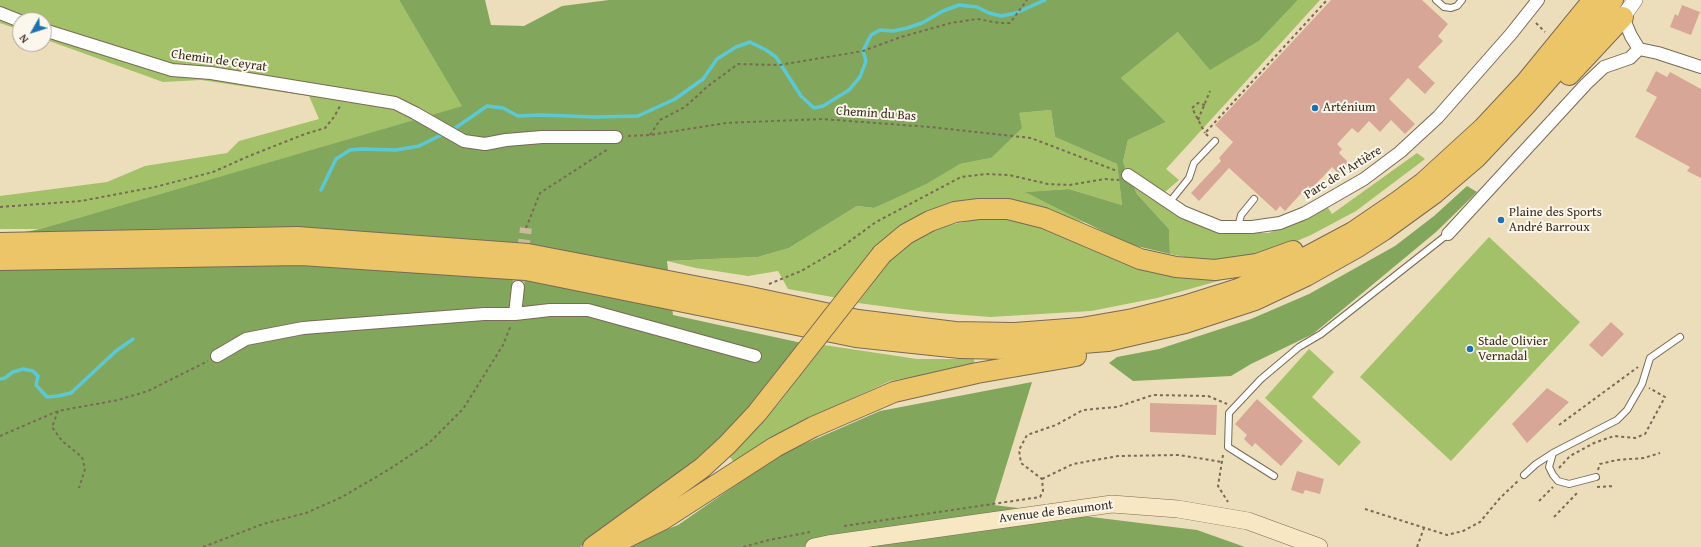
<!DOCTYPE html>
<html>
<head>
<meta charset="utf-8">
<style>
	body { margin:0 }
	#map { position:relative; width:1701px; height:547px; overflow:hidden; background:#eddebb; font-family:"Gentium Book Plus",serif }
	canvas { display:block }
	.north { position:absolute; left:12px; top:12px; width:40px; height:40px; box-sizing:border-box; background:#fbf7ec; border:1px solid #aea59a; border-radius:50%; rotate:231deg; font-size:11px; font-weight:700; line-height:16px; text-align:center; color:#3b2a1e }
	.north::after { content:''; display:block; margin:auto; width:14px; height:18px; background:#1f6fb2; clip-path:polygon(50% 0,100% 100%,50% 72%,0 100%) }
</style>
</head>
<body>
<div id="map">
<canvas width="1701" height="547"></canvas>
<div class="north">N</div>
</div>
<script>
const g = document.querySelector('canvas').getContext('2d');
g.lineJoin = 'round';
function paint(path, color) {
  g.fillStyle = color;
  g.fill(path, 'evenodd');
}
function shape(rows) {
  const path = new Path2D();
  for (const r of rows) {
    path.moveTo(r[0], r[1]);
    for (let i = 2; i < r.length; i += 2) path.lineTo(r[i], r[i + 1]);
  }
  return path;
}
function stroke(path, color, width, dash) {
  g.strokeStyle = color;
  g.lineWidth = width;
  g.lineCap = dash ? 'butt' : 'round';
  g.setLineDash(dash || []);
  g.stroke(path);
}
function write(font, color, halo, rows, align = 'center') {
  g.font = font + ' "Gentium Book Plus",serif';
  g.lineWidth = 4;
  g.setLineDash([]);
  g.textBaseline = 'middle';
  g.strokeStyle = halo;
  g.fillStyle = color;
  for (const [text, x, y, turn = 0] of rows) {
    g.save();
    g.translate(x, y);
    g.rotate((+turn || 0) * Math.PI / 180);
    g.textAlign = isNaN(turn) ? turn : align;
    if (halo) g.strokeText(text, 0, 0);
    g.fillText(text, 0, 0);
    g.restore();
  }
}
paint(shape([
	[0,0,399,0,463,106,40,229,0,229,0,196,107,182,145,166,227,153,239,141,319,119,309,96,201,80,163,82,44,39,44,20,20,20,20,30,0,23],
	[1298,0,1320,0,1166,169,1179,180,1165,192,1228,233,1269,233,1326,205,1332,214,1417,153,1425,159,1356,211,1311,235,1264,255,1210,262,1170,254,1169,229,1137,194,1123,162,1128,140,1166,122,1121,78,1178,32,1260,40],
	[1051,110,1055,137,1117,164,1122,205,1069,189,1026,192,1090,224,1015,203,930,214,838,298,788,289,778,271,748,276,696,268,667,261,758,257,789,248,857,206,874,208,960,164,991,158,1019,113],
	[984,218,1020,220,1220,275,1222,280,1157,298,1091,311,990,317,926,312,858,303,887,263,910,240,945,226],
	[1489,237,1580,322,1451,461,1360,377],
	[824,345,917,359,974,359,975,366,890,381,792,426,735,464,728,454,779,403],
	[1309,349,1334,372,1312,397,1361,442,1339,466,1265,398]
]), '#a3c168');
paint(shape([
	[399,0,485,0,491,25,524,26,562,6,609,0,1298,0,1260,40,1210,70,1178,32,1121,78,1166,122,1128,140,1123,162,1137,194,1169,229,1170,254,1128,244,1025,192,1069,189,1122,205,1117,164,1055,137,1051,110,1019,113,1022,128,991,158,960,164,926,184,874,208,857,206,789,248,758,257,667,261,673,315,802,343,747,415,692,464,580,547,0,547,0,237,40,229,462,106],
	[1467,186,1477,192,1436,232,1313,334,1251,364,1231,376,1133,381,1109,363,1117,357,1159,349,1251,319,1309,294,1395,246,1434,216],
	[1032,382,994,505,1197,530,1245,547,622,547,678,525,781,454,880,411]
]), '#82a75c');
stroke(shape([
	[451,131,487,106,503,108,518,116,540,115,595,117,638,116,675,99,703,79,717,59,736,47,750,42,766,50,776,57,801,96,814,108,823,106,849,90,860,77,866,61,863,51,871,35,880,30,893,31,907,28,922,23,943,11,959,5,977,7,989,13,1001,16,1016,13,1045,0],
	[321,190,336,159,350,150,361,149,396,150,419,146,445,133],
	[0,379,5,378,13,372,23,369,33,371,38,376,36,385,47,397,58,396,71,393,116,351,133,339]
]), '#5cc8d4', 3.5);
paint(shape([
	[1331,0,1422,0,1448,24,1438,36,1443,41,1418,67,1435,83,1425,94,1408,78,1389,99,1415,124,1405,134,1391,120,1380,132,1369,121,1358,133,1352,128,1337,144,1342,149,1339,153,1349,163,1339,174,1332,167,1311,189,1308,186,1285,211,1280,206,1276,211,1229,168,1199,201,1191,193,1221,161,1219,158,1233,142,1215,125],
	[1682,5,1700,12,1691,35,1670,27,1675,14,1678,16],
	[1656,71,1667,77,1670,72,1701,89,1701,178,1687,171,1690,167,1635,137,1657,97,1646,91],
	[1611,322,1624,334,1602,357,1589,345],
	[1547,388,1569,402,1527,443,1512,424],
	[1257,399,1303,441,1281,466,1255,443,1252,447,1244,439,1247,435,1235,424],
	[1150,403,1217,405,1216,435,1150,432],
	[1297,471,1324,479,1320,494,1305,490,1303,494,1291,490]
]), '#d8a696');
stroke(shape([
	[518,287,526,228]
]), '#c9ba9c', 12, [12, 6]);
const service = shape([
	[1436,0,1444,7,1451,8,1457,6,1462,0],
	[1169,203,1189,178,1194,163,1215,141],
	[1238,227,1241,215,1254,199],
	[1524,475,1536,464,1553,453],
	[1274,476,1228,447,1229,413,1261,379,1299,347,1321,334,1448,234],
	[1596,477,1569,484,1558,481,1553,475,1549,467,1553,453,1617,420,1627,410,1642,384,1650,358,1680,337]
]);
const minor = shape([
	[0,13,20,21],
	[1623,17,1631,36,1639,49],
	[44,30,172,70,211,73,395,103,415,113,464,141,485,144,506,140,542,137,616,137],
	[1639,49,1658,53,1701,67],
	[1128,175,1183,212,1220,227,1252,227,1280,223,1305,213,1364,179,1400,152,1438,117,1511,34,1538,0],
	[1448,234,1586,84,1604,67,1630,58,1639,49],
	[515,314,518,287],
	[217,356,246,339,303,328,484,314,515,314,550,310,588,310,755,356]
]);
const tertiary = shape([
	[1623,17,1635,0]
]);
const secondary = shape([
	[814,547,828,544,1112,504,1178,509,1248,521,1319,547]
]);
const trunk = shape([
	[1569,75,1623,17],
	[0,243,297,237,528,254,746,296,858,320,955,332,1015,333,1081,328,1133,319,1184,306,1238,289,1295,263,1353,232,1397,202,1424,182,1483,128,1526,82,1593,0],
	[882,254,906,234,930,221,955,212,979,209,1008,209,1044,218,1140,259,1176,267,1215,270,1257,264,1293,251],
	[0,260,301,255,526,270,856,337,960,348,1007,349,1108,341,1185,323,1255,300,1306,276,1356,248,1384,230,1435,193,1476,158,1526,105,1555,72,1613,0],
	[593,547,702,468,727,445,757,413,791,370],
	[607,547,662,520,775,447,813,427,894,392,977,373,1076,356]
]);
stroke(service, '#796955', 8);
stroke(minor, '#796955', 14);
stroke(tertiary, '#796955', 16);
stroke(secondary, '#796955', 18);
stroke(trunk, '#796955', 22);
stroke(shape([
	[1536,23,1545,32],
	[1205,105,1198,103,1192,108,1205,133],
	[1198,120,1210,91],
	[650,135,660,120,685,107,708,86,738,64,780,65,863,51,901,37,951,23,977,19,1000,23,1010,23,1027,0],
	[628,136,650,135,726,123,822,119,930,127,1031,138,1117,171],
	[1208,136,1205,133,1327,0],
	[0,207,81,201,155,187,213,172,249,156,305,134,325,128,334,117,340,106],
	[526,228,540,193,608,149],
	[769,284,801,271,839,249,876,222,961,177,986,174,1009,175,1048,184,1070,185,1105,179,1119,180],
	[58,411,52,427,62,441,82,457,85,469,79,488],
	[1559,425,1638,367],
	[0,436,58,411,118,400,148,391,208,361],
	[1223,455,1218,486,1228,502],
	[1559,468,1570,456,1594,443,1614,436,1635,438,1645,434,1665,397,1649,388],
	[1598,470,1600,464,1617,460,1644,458,1660,453],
	[1042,479,1073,464,1118,456,1179,455,1222,462],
	[1597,487,1615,486],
	[1539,501,1553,487],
	[1365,509,1447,535,1463,531,1480,522,1500,498,1518,481],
	[1554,517,1578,492],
	[844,526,1040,497,1043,491,1042,479,1021,463,1019,450,1027,435,1056,425,1083,410,1117,407,1153,395,1208,396,1227,404],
	[203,547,263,524,306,513,342,497,388,470,429,443,463,409,503,345,511,325],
	[743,547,769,540,810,532],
	[1417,547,1424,528]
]), '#796955', 2, [3, 3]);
stroke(service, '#fff', 6);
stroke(minor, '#fff', 12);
stroke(tertiary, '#fff', 15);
stroke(secondary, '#f7e8c3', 17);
stroke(trunk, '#ecc569', 20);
const trunkBridge = shape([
	[791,370,882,254]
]);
stroke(trunkBridge, '#796955', 22, []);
stroke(trunkBridge, '#ecc569', 20);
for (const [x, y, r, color] of [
	[1315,108,4,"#1f6fb2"],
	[1501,220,4,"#1f6fb2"],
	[1470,349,4,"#1f6fb2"]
]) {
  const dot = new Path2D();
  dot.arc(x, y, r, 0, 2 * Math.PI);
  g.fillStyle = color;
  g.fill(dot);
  stroke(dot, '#fbf7ec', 1.5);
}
write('13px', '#3b2a1e', '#fbf7ec', [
	["Chemin de Ceyrat",219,61,8],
	["Chemin du Bas",876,114,4],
	["Parc de l'Artière",1343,173,-32],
	["Avenue de Beaumont",1056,512,-7]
]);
write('13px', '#3b2a1e', '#fbf7ec', [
	["Arténium",1323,108],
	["Plaine des Sports",1509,213],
	["André Barroux",1509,228],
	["Stade Olivier",1478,342],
	["Vernadal",1478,357]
], 'left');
</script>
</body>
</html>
